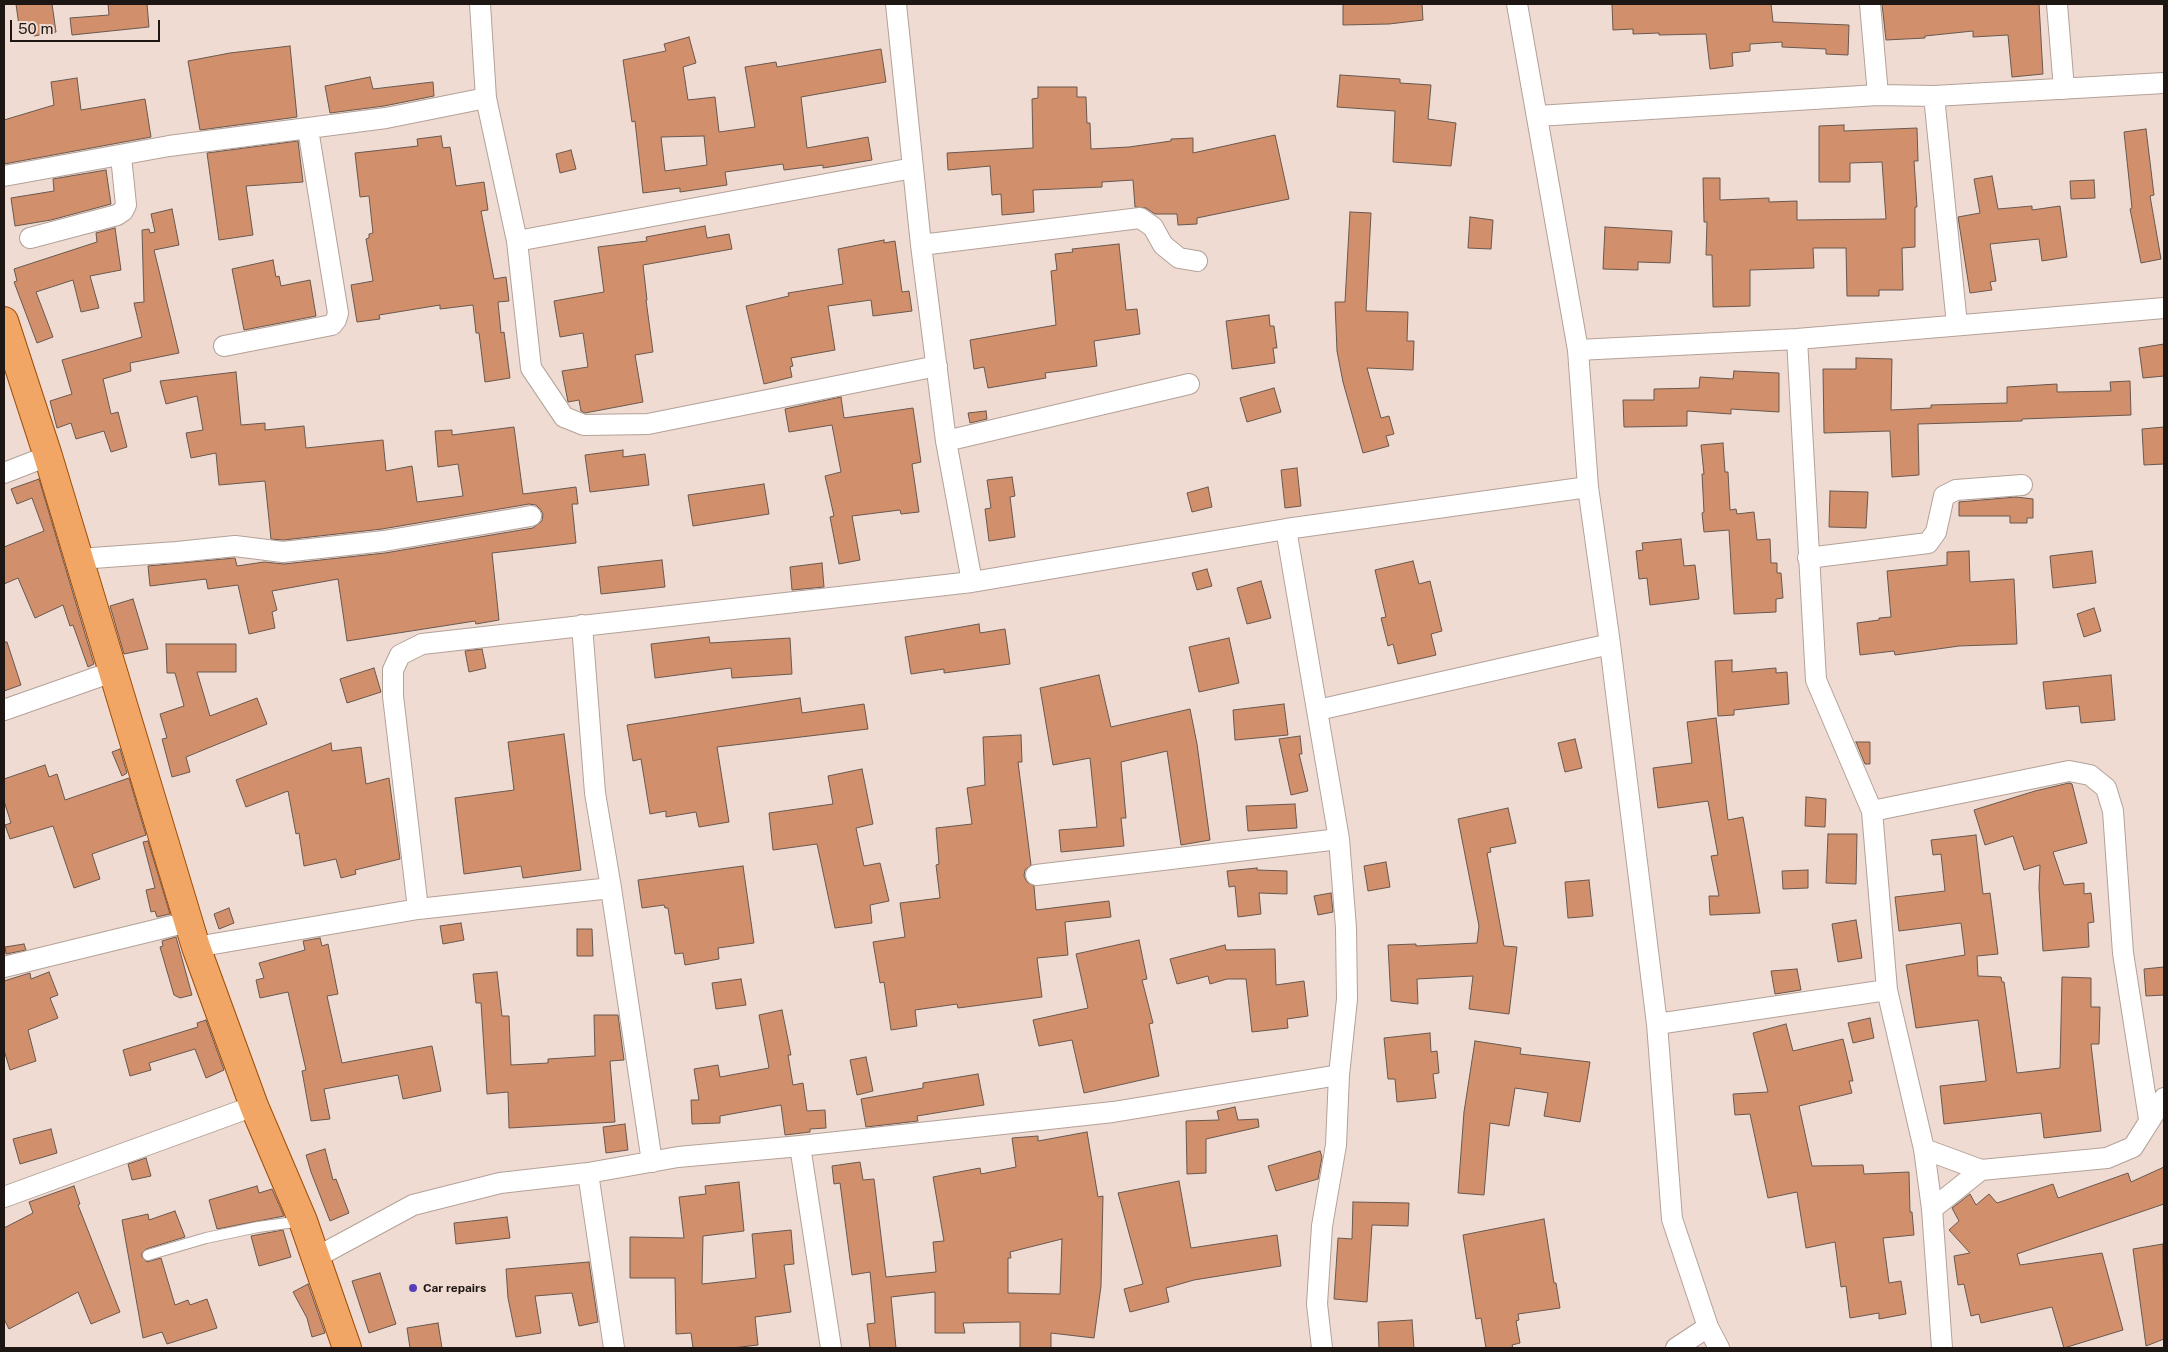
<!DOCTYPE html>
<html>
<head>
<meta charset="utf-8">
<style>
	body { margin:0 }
	#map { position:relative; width:2168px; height:1352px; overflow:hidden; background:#efdbd1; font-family:"Public Sans",sans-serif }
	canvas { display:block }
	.frame { position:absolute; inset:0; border:5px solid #1d1613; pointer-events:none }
	.scale { position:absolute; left:10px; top:20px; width:150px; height:22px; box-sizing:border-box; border:2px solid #1d1613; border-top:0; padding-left:6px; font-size:15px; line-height:18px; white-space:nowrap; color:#1d1613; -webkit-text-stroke:4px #efdbd1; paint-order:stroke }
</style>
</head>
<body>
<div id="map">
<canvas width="2168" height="1352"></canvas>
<div class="frame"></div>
<div class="scale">50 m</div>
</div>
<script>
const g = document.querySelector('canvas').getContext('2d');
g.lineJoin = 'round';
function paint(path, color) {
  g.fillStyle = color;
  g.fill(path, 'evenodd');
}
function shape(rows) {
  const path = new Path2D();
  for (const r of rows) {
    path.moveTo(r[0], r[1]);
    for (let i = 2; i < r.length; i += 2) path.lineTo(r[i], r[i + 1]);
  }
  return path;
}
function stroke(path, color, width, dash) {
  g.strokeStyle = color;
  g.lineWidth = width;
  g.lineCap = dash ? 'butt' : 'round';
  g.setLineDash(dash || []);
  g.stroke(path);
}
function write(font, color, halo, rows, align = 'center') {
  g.font = font + ' "Public Sans",sans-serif';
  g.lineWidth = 5;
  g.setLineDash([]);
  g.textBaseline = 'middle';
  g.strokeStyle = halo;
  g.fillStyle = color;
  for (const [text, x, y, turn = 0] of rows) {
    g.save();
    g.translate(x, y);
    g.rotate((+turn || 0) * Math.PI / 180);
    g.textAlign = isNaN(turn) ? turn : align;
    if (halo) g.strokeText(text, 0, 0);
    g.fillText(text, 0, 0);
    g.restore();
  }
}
const building = shape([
	[16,4,52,4,56,32,34,36,33,31,20,33,16,4],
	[108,4,147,4,149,27,72,35,70,18,109,15,108,4],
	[1343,4,1422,4,1423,20,1389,24,1343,25,1343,4],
	[1612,4,1771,4,1773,22,1849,25,1848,55,1826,54,1826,49,1782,47,1782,42,1750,44,1750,51,1732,53,1733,66,1710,69,1706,34,1659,35,1659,33,1633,34,1633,29,1613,30,1612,4],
	[1882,4,2039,4,2043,74,2012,77,2008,35,1973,37,1973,31,1925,36,1925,38,1886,40,1882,4],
	[689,37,696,63,683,67,688,100,715,97,719,132,755,127,745,67,776,62,777,67,881,49,886,82,801,97,807,148,868,137,872,160,823,168,823,165,784,170,783,164,725,172,727,185,680,192,680,188,643,193,635,121,632,122,623,60,666,51,664,44,689,37],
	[704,136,707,165,665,171,661,137,704,136],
	[290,46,297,117,200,130,188,61,230,53,290,46],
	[1340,75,1400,79,1400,83,1431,85,1428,119,1456,123,1451,166,1393,162,1395,111,1337,107,1340,75],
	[370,77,373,89,433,82,434,96,384,106,330,113,325,86,370,77],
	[77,78,81,110,145,99,151,137,4,164,4,120,54,105,51,82,77,78],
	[1038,87,1077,87,1077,97,1086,97,1087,123,1090,123,1091,149,1129,147,1171,141,1171,139,1193,138,1193,153,1275,135,1289,199,1197,218,1197,224,1178,225,1177,214,1155,214,1146,208,1135,207,1133,180,1102,182,1102,187,1033,190,1034,212,1002,215,1001,194,992,195,990,166,948,170,947,153,1033,148,1032,99,1038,98,1038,87],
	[1844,125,1844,131,1917,128,1918,161,1914,161,1917,207,1915,207,1915,247,1902,248,1903,290,1879,290,1879,296,1847,296,1846,248,1813,248,1814,268,1750,270,1750,306,1713,307,1712,255,1706,255,1707,222,1704,222,1703,178,1720,178,1720,200,1769,198,1769,202,1797,201,1797,220,1886,219,1882,162,1850,163,1850,182,1819,182,1819,126,1844,125],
	[2146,129,2154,195,2150,196,2161,259,2141,263,2130,209,2132,208,2124,132,2146,129],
	[441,136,443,148,450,147,456,186,484,182,488,210,481,211,494,279,506,277,509,301,498,302,501,333,504,332,510,378,485,382,479,333,476,333,473,305,440,309,440,305,379,315,380,319,357,322,351,285,373,281,366,239,369,238,369,234,373,233,369,196,360,197,355,153,418,146,417,139,441,136],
	[298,141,303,182,246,186,253,235,219,240,207,153,298,141],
	[571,150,576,169,560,173,556,154,571,150],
	[106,170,111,204,51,220,15,226,11,198,54,191,53,179,106,170],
	[1992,176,1998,209,2032,206,2032,210,2060,206,2067,257,2042,261,2039,239,1990,244,1996,281,1990,282,1992,290,1970,293,1958,217,1980,213,1974,179,1992,176],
	[2094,180,2095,198,2071,199,2070,181,2094,180],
	[172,209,179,245,154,250,179,353,130,363,131,371,103,379,111,414,118,412,127,447,111,452,104,431,76,439,71,423,57,428,50,401,72,394,62,360,142,337,134,303,144,302,142,230,149,229,150,233,155,232,151,214,172,209],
	[1350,212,1371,213,1366,311,1408,312,1407,341,1414,341,1413,370,1367,368,1381,418,1389,416,1394,434,1386,436,1389,446,1363,453,1343,382,1337,351,1335,302,1345,302,1350,212],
	[1470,217,1493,220,1491,249,1468,248,1470,217],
	[705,226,707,238,729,234,732,249,643,265,647,300,646,300,653,352,635,355,643,402,585,413,581,411,579,400,568,402,562,371,588,367,583,333,560,337,554,301,604,292,598,247,647,241,646,237,705,226],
	[1605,227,1672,231,1670,263,1638,262,1638,270,1603,269,1605,227],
	[115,228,121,270,90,276,99,308,81,312,73,280,36,292,53,337,37,343,14,282,17,281,14,269,97,242,96,233,115,228],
	[884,240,884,243,895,241,902,292,909,291,912,311,873,316,871,300,828,306,835,350,791,358,793,366,790,367,792,377,764,384,746,306,789,296,788,293,843,284,838,249,884,240],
	[1119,244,1126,310,1137,309,1140,334,1094,341,1097,366,1045,373,1046,378,988,388,984,367,974,369,970,340,1056,325,1051,271,1057,270,1055,254,1073,252,1072,249,1119,244],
	[273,260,276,277,279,276,281,286,310,280,316,316,244,330,232,269,273,260],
	[1269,315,1270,326,1274,326,1277,348,1273,348,1275,363,1232,369,1226,321,1269,315],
	[2164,344,2164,376,2143,378,2139,348,2164,344],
	[1856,358,1892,359,1891,410,1931,408,1931,405,2007,403,2007,387,2057,384,2057,392,2111,391,2110,382,2130,381,2131,415,2022,419,2022,421,1918,424,1919,475,1892,477,1890,431,1824,433,1823,369,1856,369,1856,358],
	[1734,371,1779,373,1779,412,1731,409,1731,414,1687,411,1687,426,1624,427,1623,400,1654,400,1654,389,1699,388,1700,377,1733,379,1734,371],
	[236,372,241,425,265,423,265,430,304,426,306,448,383,440,386,471,412,466,417,502,463,496,458,464,438,467,435,431,452,430,452,435,514,427,523,494,576,487,578,504,572,504,576,543,492,553,499,620,476,624,475,621,347,641,338,579,272,591,277,610,272,612,275,628,249,634,238,585,208,589,206,579,150,586,148,566,235,558,237,566,264,562,284,564,385,553,533,528,542,521,543,514,540,509,536,505,529,504,382,529,283,540,271,539,265,481,219,485,216,453,191,458,186,433,203,430,197,396,166,404,160,381,236,372],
	[1274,388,1281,412,1247,422,1240,398,1274,388],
	[841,397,844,418,913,408,921,462,912,464,919,512,901,514,900,510,852,516,860,560,839,564,830,517,834,516,825,476,841,472,832,425,789,432,785,409,841,397],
	[986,411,987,419,970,423,968,413,986,411],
	[2164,427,2164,464,2144,465,2142,429,2164,427],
	[1723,443,1725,472,1728,472,1730,510,1736,509,1737,514,1754,512,1757,540,1770,539,1771,563,1777,563,1777,573,1781,573,1783,598,1776,599,1776,612,1734,614,1729,530,1704,532,1702,513,1704,512,1702,474,1704,474,1701,445,1723,443],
	[623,450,623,457,645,454,649,485,590,492,585,455,623,450],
	[1297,468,1301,506,1285,508,1281,470,1297,468],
	[1012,477,1015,496,1010,497,1015,537,989,541,985,509,991,508,987,480,1012,477],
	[39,479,94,664,88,667,73,625,70,626,63,605,35,618,18,578,4,584,4,547,44,531,32,498,17,504,11,489,39,479],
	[764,484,769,514,693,526,688,495,764,484],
	[1208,487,1212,507,1192,512,1187,493,1208,487],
	[1830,491,1868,492,1866,528,1829,527,1830,491],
	[2016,497,2033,499,2033,518,2027,518,2027,523,2010,523,2010,516,1959,516,1959,502,2016,497],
	[1681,539,1684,566,1695,565,1699,599,1650,605,1647,578,1639,579,1636,551,1643,550,1642,543,1681,539],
	[1969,551,1970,582,2014,579,2017,644,1959,646,1895,655,1894,651,1860,655,1857,623,1879,620,1879,618,1891,617,1887,571,1947,565,1947,552,1969,551],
	[2092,551,2096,583,2053,588,2050,556,2092,551],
	[662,560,665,587,601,594,598,567,662,560],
	[1413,561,1419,584,1430,581,1442,631,1431,634,1436,655,1398,664,1393,644,1388,646,1381,618,1386,617,1375,570,1413,561],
	[822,563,824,587,792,590,790,567,822,563],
	[1207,569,1212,586,1197,590,1192,573,1207,569],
	[1261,581,1271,618,1247,624,1237,588,1261,581],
	[133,599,148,649,124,654,110,606,133,599],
	[2094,608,2101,631,2084,637,2077,614,2094,608],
	[979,624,980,633,1005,629,1010,664,944,673,944,669,911,674,905,637,979,624],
	[709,637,710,643,790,638,792,674,732,678,731,668,655,678,651,644,709,637],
	[1229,638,1239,683,1199,692,1189,647,1229,638],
	[4,642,7,642,21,685,4,691,4,642],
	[166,644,236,644,236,672,197,672,210,716,257,698,267,724,186,757,190,772,172,777,162,739,167,738,160,714,184,706,175,673,167,673,166,644],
	[482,649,486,668,469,672,465,651,482,649],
	[1732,660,1732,672,1776,668,1776,673,1787,672,1789,704,1734,710,1734,715,1718,716,1715,661,1732,660],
	[374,668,381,692,347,703,340,679,374,668],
	[1099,675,1111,727,1190,709,1197,744,1210,840,1181,845,1167,751,1121,762,1126,818,1121,818,1124,846,1061,852,1059,830,1097,827,1090,758,1053,765,1040,688,1099,675],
	[2111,675,2115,720,2081,723,2079,706,2046,709,2043,682,2111,675],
	[800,698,802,713,864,704,868,729,717,747,729,822,699,827,696,812,666,817,666,811,650,814,641,759,633,761,627,725,800,698],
	[1284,704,1288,735,1235,740,1233,710,1284,704],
	[1716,718,1728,820,1743,817,1760,913,1710,915,1709,896,1719,896,1711,856,1718,855,1708,801,1658,808,1653,768,1692,763,1687,722,1716,718],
	[564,734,581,870,523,878,521,866,464,874,455,798,514,790,508,742,564,734],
	[1021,735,1022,762,1018,762,1031,865,1025,870,1024,876,1027,882,1034,886,1036,910,1109,901,1111,917,1065,922,1068,955,1037,958,1042,997,958,1008,957,1004,915,1010,917,1026,891,1030,884,982,880,983,873,942,905,937,900,903,940,898,936,865,939,864,936,828,972,824,967,788,985,785,983,737,1021,735],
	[1300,736,1302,754,1299,754,1308,791,1291,795,1279,739,1300,736],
	[1575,739,1582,768,1565,772,1558,743,1575,739],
	[1856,742,1870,742,1870,764,1865,764,1856,742],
	[331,743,332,751,361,747,366,784,389,778,400,859,355,870,356,874,341,878,336,859,304,866,299,833,296,834,288,791,246,807,236,780,331,743],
	[120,749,127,773,122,776,112,752,120,749],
	[45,765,49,777,57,774,65,800,129,778,146,835,92,854,100,879,74,888,53,826,10,839,5,825,11,823,4,801,4,779,45,765],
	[862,769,873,824,856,828,864,866,880,863,889,901,870,905,872,923,835,928,817,844,773,850,769,813,833,804,828,776,862,769],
	[2069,783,2072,784,2087,843,2053,852,2064,885,2084,883,2084,894,2091,893,2094,922,2088,923,2089,947,2043,951,2039,888,2040,865,2024,870,2013,836,1985,845,1974,810,2035,791,2069,783],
	[1806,797,1826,799,1825,827,1805,826,1806,797],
	[1295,804,1297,828,1248,831,1246,806,1295,804],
	[1508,808,1516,843,1490,848,1491,852,1487,853,1504,946,1517,947,1509,1014,1469,1009,1473,976,1417,979,1418,1004,1391,1001,1388,945,1416,944,1416,946,1477,943,1479,926,1458,819,1508,808],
	[1828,834,1857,834,1856,884,1826,883,1828,834],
	[1976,835,1983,894,1990,893,1998,954,1977,956,1978,976,2001,977,2002,982,2004,982,2017,1073,2060,1068,2062,977,2091,978,2091,1007,2100,1007,2099,1044,2091,1044,2101,1131,2044,1138,2041,1113,1944,1124,1940,1086,1986,1081,1978,1020,1916,1028,1906,965,1965,955,1961,923,1899,931,1895,897,1945,891,1941,854,1933,855,1931,840,1976,835],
	[148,841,170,914,157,917,155,911,151,912,146,890,155,888,143,842,148,841],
	[1386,862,1390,887,1368,891,1364,866,1386,862],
	[743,866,754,943,718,948,719,959,685,965,683,953,675,954,668,908,665,908,664,905,642,908,638,880,743,866],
	[1257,868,1257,870,1287,871,1287,894,1259,893,1261,914,1238,917,1235,886,1229,887,1227,871,1257,868],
	[1808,870,1808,888,1783,889,1782,871,1808,870],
	[1589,880,1593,916,1568,918,1565,882,1589,880],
	[1331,893,1333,912,1318,915,1314,896,1331,893],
	[229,908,234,923,219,929,214,914,229,908],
	[1856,920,1862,958,1838,962,1832,924,1856,920],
	[461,923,464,940,443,944,440,926,461,923],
	[577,929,592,929,593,956,577,956,577,929],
	[176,937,192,995,180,998,174,995,160,947,163,946,162,941,176,937],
	[320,938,322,946,328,944,338,994,327,996,342,1063,432,1046,441,1091,403,1099,398,1075,324,1089,330,1119,311,1121,302,1071,306,1070,288,992,260,998,256,980,264,978,259,963,305,950,303,941,320,938],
	[1139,940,1147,979,1142,980,1153,1023,1149,1024,1159,1076,1084,1093,1072,1040,1039,1046,1033,1020,1088,1008,1076,954,1139,940],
	[24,944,26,950,6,954,5,947,24,944],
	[1225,945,1226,950,1275,949,1276,985,1304,981,1308,1016,1287,1019,1288,1028,1252,1032,1246,979,1227,979,1210,984,1208,976,1177,984,1170,959,1225,945],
	[2164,967,2164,995,2146,996,2144,969,2164,967],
	[1797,969,1801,990,1775,994,1771,971,1797,969],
	[49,972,58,995,50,998,58,1018,28,1030,36,1061,10,1070,4,1050,4,981,30,973,31,979,49,972],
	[497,972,502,1016,509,1016,511,1065,548,1063,548,1059,595,1056,594,1015,618,1015,624,1060,610,1061,615,1122,509,1128,508,1092,487,1094,481,1003,476,1003,473,974,497,972],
	[741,979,746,1005,716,1009,712,983,741,979],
	[782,1010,791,1055,788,1055,793,1085,803,1083,807,1111,825,1110,826,1128,810,1129,810,1132,785,1135,781,1105,720,1116,720,1123,692,1124,691,1100,699,1100,694,1069,718,1065,720,1077,769,1068,759,1015,782,1010],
	[1870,1018,1874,1038,1853,1043,1848,1023,1870,1018],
	[206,1020,224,1070,206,1078,195,1049,149,1063,151,1070,130,1076,123,1050,198,1027,197,1023,206,1020],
	[1786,1024,1793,1051,1843,1039,1853,1081,1849,1081,1852,1093,1799,1106,1812,1166,1863,1165,1864,1174,1909,1172,1910,1212,1912,1212,1914,1235,1883,1238,1889,1283,1901,1281,1906,1314,1879,1319,1879,1313,1850,1318,1846,1286,1841,1287,1835,1242,1806,1248,1797,1192,1768,1198,1750,1114,1735,1115,1733,1094,1768,1092,1753,1033,1786,1024],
	[1430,1033,1431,1052,1437,1051,1439,1073,1433,1074,1436,1098,1397,1102,1395,1079,1388,1079,1384,1038,1430,1033],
	[1475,1041,1521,1048,1520,1054,1590,1062,1580,1122,1544,1116,1548,1093,1515,1088,1509,1126,1490,1123,1484,1195,1458,1193,1464,1112,1475,1041],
	[866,1057,873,1091,857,1095,850,1060,866,1057],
	[978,1074,984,1105,917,1116,918,1121,866,1127,861,1099,923,1088,923,1083,978,1074],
	[1235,1107,1238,1120,1258,1119,1259,1127,1206,1139,1206,1173,1187,1174,1186,1121,1219,1120,1217,1111,1235,1107],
	[625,1124,628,1150,606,1153,603,1127,625,1124],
	[51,1129,57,1153,20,1164,13,1139,51,1129],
	[1087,1132,1098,1197,1103,1196,1101,1286,1094,1338,1051,1333,1051,1348,1020,1348,1020,1322,963,1323,965,1333,935,1333,935,1292,891,1297,896,1348,870,1348,867,1324,875,1323,870,1272,852,1275,840,1183,834,1184,832,1166,860,1162,863,1180,874,1179,886,1277,936,1272,933,1242,944,1241,933,1177,980,1168,981,1174,1016,1167,1012,1138,1038,1136,1038,1141,1087,1132],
	[1062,1239,1060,1294,1008,1293,1008,1258,1011,1258,1010,1252,1062,1239],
	[325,1149,333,1180,336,1179,349,1213,330,1221,311,1172,306,1155,325,1149],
	[1320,1151,1322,1157,1318,1179,1276,1191,1268,1166,1320,1151],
	[146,1158,151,1176,132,1180,128,1164,146,1158],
	[2164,1167,2164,1204,2017,1254,2020,1265,2102,1253,2123,1330,2064,1348,2052,1307,1981,1323,1979,1314,1971,1316,1964,1284,1958,1285,1954,1256,1970,1253,1949,1230,1959,1221,1952,1208,1970,1194,1976,1205,1989,1194,1997,1203,2053,1184,2058,1198,2128,1173,2131,1182,2164,1167],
	[1179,1181,1191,1248,1277,1235,1281,1266,1194,1280,1166,1288,1169,1302,1130,1312,1124,1289,1143,1284,1118,1193,1179,1181],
	[739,1182,744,1231,703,1236,702,1284,756,1278,752,1234,791,1230,794,1264,784,1265,791,1312,755,1317,758,1345,732,1348,693,1348,691,1333,676,1334,675,1278,630,1278,630,1237,684,1238,679,1197,706,1194,705,1186,739,1182],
	[74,1186,80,1204,78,1205,120,1312,91,1324,78,1292,9,1329,4,1319,4,1228,33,1213,29,1202,74,1186],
	[257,1186,259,1193,272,1189,284,1216,217,1229,209,1200,257,1186],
	[1353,1202,1409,1203,1408,1226,1372,1225,1367,1302,1334,1299,1338,1238,1352,1239,1353,1202],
	[175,1211,185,1237,146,1249,142,1253,142,1257,147,1262,161,1258,175,1305,188,1300,190,1305,207,1299,217,1328,167,1344,162,1332,143,1338,122,1220,148,1214,149,1220,175,1211],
	[507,1217,510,1238,456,1244,454,1223,507,1217],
	[1544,1219,1554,1283,1556,1283,1560,1308,1518,1314,1519,1320,1516,1321,1520,1343,1512,1345,1513,1348,1486,1348,1481,1318,1476,1319,1463,1235,1544,1219],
	[283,1230,291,1257,259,1266,251,1236,283,1230],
	[2163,1244,2164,1339,2146,1346,2133,1249,2163,1244],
	[589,1262,598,1322,579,1326,572,1293,535,1296,541,1333,516,1337,508,1298,506,1269,589,1262],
	[380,1273,396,1324,369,1333,352,1281,380,1273],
	[308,1284,325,1333,312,1337,307,1318,293,1292,308,1284],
	[1412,1320,1414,1348,1379,1348,1378,1322,1412,1320],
	[438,1323,442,1348,410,1348,407,1328,438,1323]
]);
paint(building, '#d28f6b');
stroke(building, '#68584f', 1);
const lane = shape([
	[148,1255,206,1238,258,1227,302,1221]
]);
const street = shape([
	[480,4,486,98,517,241,531,368,564,417,584,425,648,424,937,366],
	[896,4,921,245,946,441,972,582],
	[1517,4,1578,350,1588,487,1610,644,1657,1024,1672,1219,1708,1327,1719,1348],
	[1870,4,1878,95],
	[2057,4,2064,89],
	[1934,96,1957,325],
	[1537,116,1878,95,1934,96,2164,83],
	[4,176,169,146,386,118,486,98],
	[30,238,117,215,123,211,126,205,121,156],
	[517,241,913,168],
	[921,245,1140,218,1153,227,1163,245,1179,258,1197,261],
	[1797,339,1816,680,1872,811,1887,990,1924,1149,1932,1209,1942,1348],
	[224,346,332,325,336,320,338,313,308,129],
	[1578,350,1797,339,2164,308],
	[946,441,1189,384],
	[4,473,48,456],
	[1286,529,1339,839,1346,928,1347,999,1339,1075,1336,1145,1322,1226,1317,1304,1322,1348],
	[1808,558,1928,543,1936,532,1944,496,1956,490,2022,485],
	[79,559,177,552,235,546,283,552,384,541,531,516],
	[582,625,595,793,611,888,652,1162],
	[4,710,112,672],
	[1318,710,1610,644],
	[1872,811,2069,771,2090,775,2106,788,2113,811,2123,953,2149,1119],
	[1036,875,1339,839],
	[418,909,393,696,393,670,400,655,422,644,972,582,1286,529,1588,487],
	[196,947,418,909,611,888],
	[4,967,188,922],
	[1657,1024,1887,990],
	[800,1146,831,1348],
	[1924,1149,1981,1170,2107,1158,2133,1147,2164,1098],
	[588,1173,614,1348],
	[4,1197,254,1106],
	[1932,1209,1981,1170],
	[315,1258,413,1205,500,1183,588,1173,678,1157,800,1146,1113,1112,1339,1075],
	[1676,1348,1708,1327]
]);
const primary = shape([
	[4,321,48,456,196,947,254,1106,303,1221,347,1348]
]);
stroke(lane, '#b4a198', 12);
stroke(street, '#b4a198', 22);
stroke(primary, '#a04d07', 30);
stroke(lane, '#fff', 10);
stroke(street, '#fff', 20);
stroke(primary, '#f1a666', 28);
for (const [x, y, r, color] of [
	[413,1288,5,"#5640b8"]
]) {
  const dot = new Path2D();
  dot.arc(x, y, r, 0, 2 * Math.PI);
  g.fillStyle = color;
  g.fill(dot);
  stroke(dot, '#efdbd1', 2);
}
write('bold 12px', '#1d1613', '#efdbd1', [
	["Car repairs",423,1288]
], 'left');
</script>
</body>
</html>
